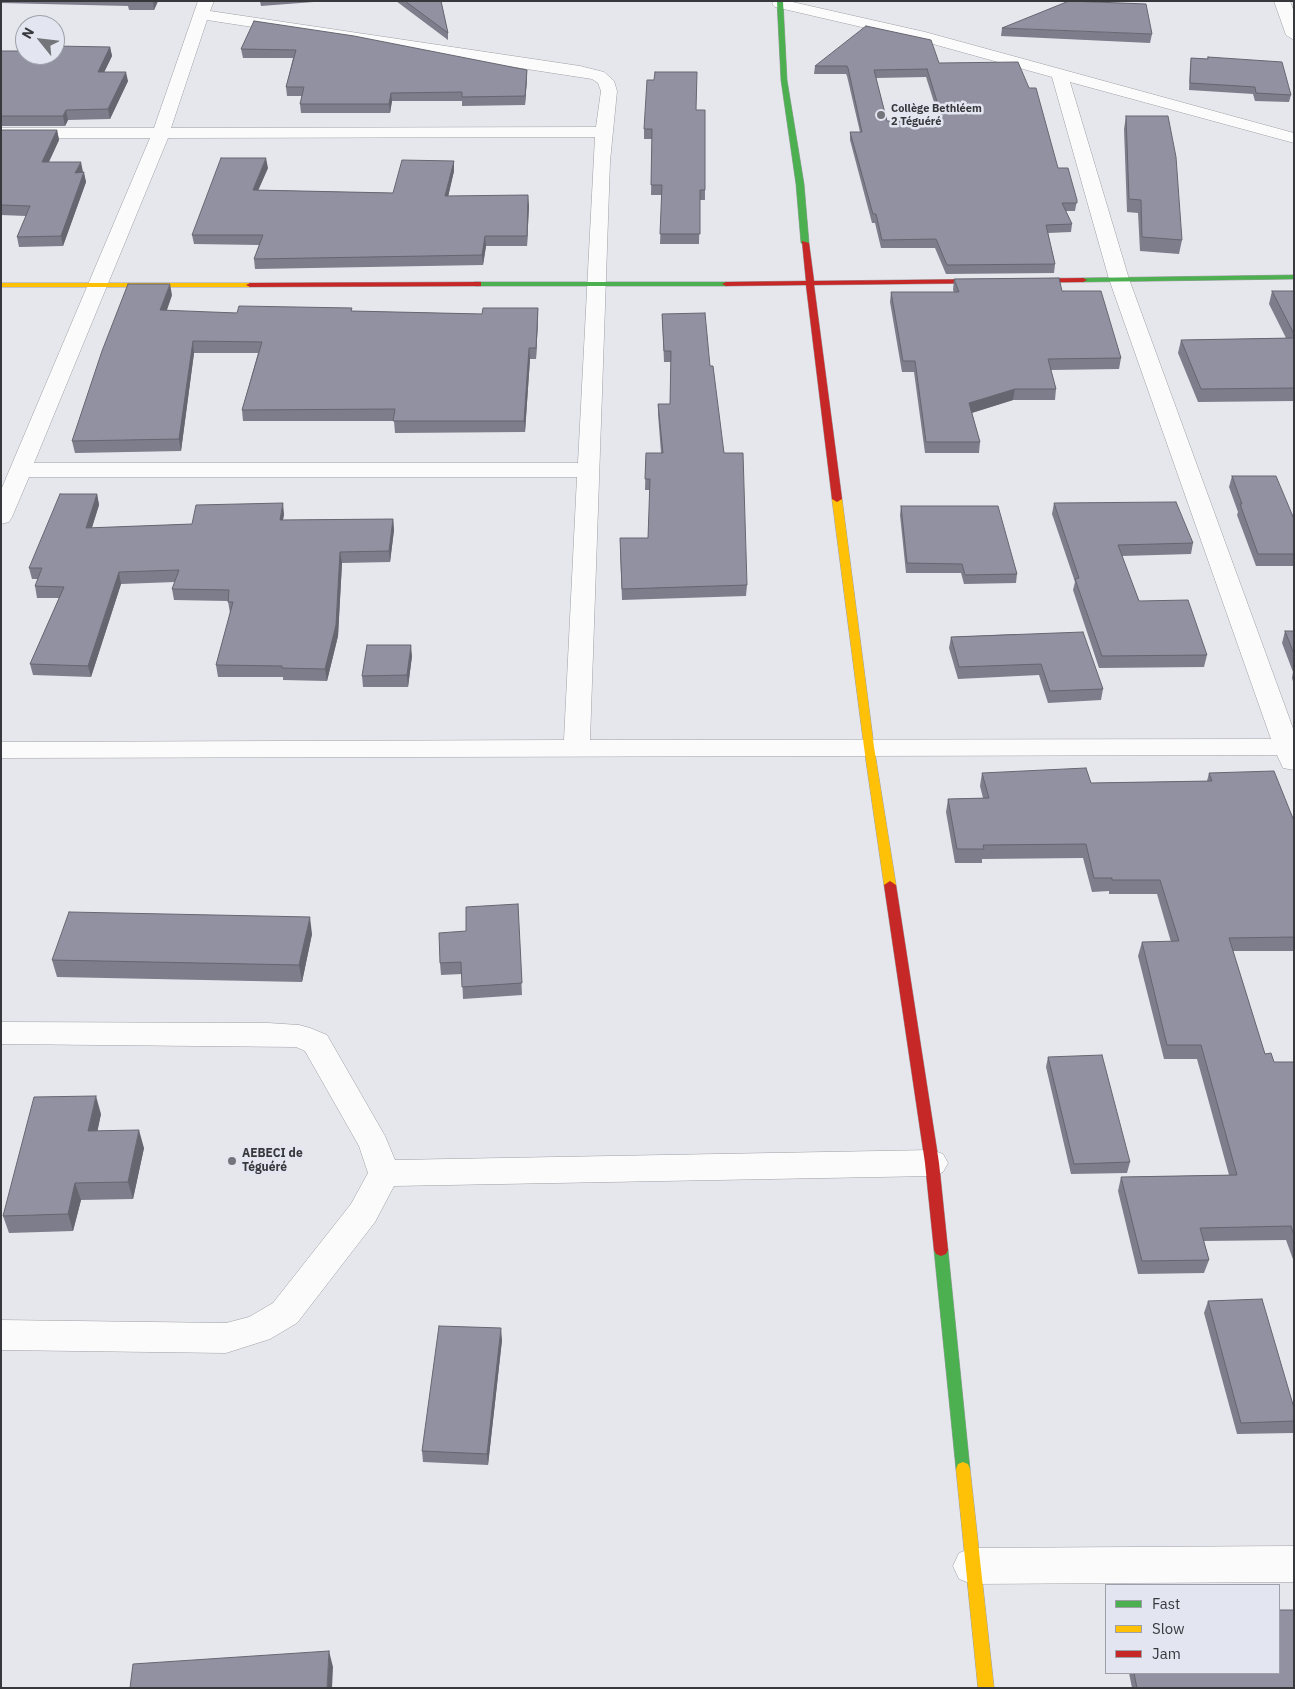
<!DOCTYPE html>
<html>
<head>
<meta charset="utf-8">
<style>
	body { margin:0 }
	#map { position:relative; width:1295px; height:1689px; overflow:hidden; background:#e6e7ed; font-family:"IBM Plex Sans",sans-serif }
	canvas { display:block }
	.frame { position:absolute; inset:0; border:2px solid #37383c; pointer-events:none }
	.legend { position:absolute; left:1105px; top:1584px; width:175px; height:90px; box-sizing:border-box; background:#e3e5f0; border:1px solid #9ea0a8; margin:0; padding:6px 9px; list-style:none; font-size:15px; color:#37383c }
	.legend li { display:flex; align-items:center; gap:10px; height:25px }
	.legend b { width:25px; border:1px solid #9ea0a8 }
	.north { position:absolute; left:15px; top:15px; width:50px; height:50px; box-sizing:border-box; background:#e3e5f0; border:1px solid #9ea0a8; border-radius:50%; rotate:299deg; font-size:14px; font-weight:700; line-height:20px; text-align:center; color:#37383c }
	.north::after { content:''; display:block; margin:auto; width:18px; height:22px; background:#74757a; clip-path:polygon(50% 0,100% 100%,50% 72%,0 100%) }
</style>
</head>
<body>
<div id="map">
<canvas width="1295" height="1689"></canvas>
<div class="frame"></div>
<ul class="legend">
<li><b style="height:6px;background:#4caf50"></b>Fast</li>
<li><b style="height:6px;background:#ffc107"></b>Slow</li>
<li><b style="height:6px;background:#c62828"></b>Jam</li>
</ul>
<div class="north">N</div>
</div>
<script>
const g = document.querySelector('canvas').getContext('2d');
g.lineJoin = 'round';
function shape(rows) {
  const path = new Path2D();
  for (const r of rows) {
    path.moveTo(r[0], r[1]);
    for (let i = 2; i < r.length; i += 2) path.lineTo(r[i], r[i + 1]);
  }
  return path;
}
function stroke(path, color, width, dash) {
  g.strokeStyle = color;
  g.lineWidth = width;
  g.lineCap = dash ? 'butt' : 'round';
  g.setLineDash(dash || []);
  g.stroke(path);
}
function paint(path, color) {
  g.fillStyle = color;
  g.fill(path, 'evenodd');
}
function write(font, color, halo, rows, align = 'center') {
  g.font = font + ' "IBM Plex Sans",sans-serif';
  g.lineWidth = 5;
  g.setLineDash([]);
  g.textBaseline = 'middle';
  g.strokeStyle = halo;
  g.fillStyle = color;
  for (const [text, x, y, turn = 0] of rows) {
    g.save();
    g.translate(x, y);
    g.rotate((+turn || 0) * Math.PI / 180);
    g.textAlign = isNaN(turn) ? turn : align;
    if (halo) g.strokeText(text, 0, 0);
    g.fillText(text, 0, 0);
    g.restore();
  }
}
const street = shape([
	[198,1,214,1,210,11,580,66,604,72,614,81,617,91,610,161,590,740,1271,739,1109,279,1052,77,922,41,775,7,772,4,774,1,788,1,925,32,1294,133,1294,143,1070,82,1129,279,1294,731,1294,770,1283,768,1277,755,1,758,1,742,564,740,577,477,29,477,12,517,9,522,1,524,1,490,150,138,1,138,1,128,154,128,198,1],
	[207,20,592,79,598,83,601,91,596,127,171,128,207,20],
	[595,137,578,463,34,463,168,138,595,137],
	[1274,1,1290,1,1294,12,1294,40,1286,35,1274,1],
	[1,1022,268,1023,299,1025,310,1028,327,1035,385,1136,395,1160,932,1150,943,1154,948,1163,943,1172,932,1176,394,1186,375,1222,297,1323,270,1339,226,1353,1,1350,1,1320,226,1323,249,1317,273,1303,351,1204,368,1173,359,1146,305,1051,296,1047,1,1044,1,1022],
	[1294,1546,1294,1582,972,1584,959,1579,953,1566,959,1553,972,1548,1294,1546]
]);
const fast = shape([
	[777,1,783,1,787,80,804,184,809,243,805,245,801,243,796,184,781,80,777,1],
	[1294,275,1294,279,1083,282,1079,280,1083,278,1294,275],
	[475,282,726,282,730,284,726,286,475,286,475,282],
	[941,1244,946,1246,948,1250,970,1469,968,1474,963,1476,958,1474,956,1469,934,1250,936,1246,941,1244]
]);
const slow = shape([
	[1,283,250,283,254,285,250,287,1,287,1,283],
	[837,496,842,499,874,747,896,885,890,889,884,885,864,747,832,499,837,496],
	[963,1462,968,1464,970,1469,994,1688,978,1688,956,1469,958,1464,963,1462]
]);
const jam = shape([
	[802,241,809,243,814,281,1083,278,1087,280,1083,282,814,285,842,499,837,502,832,499,806,285,726,286,722,284,726,282,806,281,802,241],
	[478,282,481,282,481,286,250,287,246,285,250,283,478,282],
	[890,881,896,885,939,1163,948,1250,946,1254,941,1256,936,1254,934,1250,925,1163,884,885,890,881]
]);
stroke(street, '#9e9fa3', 1);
stroke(fast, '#9e9fa3', 1);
stroke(slow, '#9e9fa3', 1);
stroke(jam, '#9e9fa3', 1);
paint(street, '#fbfbfc');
paint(fast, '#4caf50');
paint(slow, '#ffc107');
paint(jam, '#c62828');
paint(shape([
	[1,1,158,1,154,10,129,10,128,6,1,3],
	[260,1,327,1,261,6],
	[396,1,441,1,448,33,448,40],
	[254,21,527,70,527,78,525,105,462,106,462,101,392,101,390,113,301,113,300,104,302,96,287,96,286,87,293,58,243,58,241,49],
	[1002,28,1152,34,1150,43,1001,36],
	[110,47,112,56,104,72,128,81,110,119,68,120,65,126,1,126,1,51,25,55],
	[1208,57,1291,95,1289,102,1255,101,1253,94,1189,90,1190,66,1191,58,1207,59],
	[939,63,1058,168,1077,200,1075,211,1066,211,1072,224,1071,232,1048,233,1055,264,1054,273,946,274,935,248,881,248,875,223,872,223,850,140,850,132,860,132,847,76,846,74,814,74,815,66],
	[926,77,940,121,887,121,876,78],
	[654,80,696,110,705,110,705,200,700,200,699,244,660,244,662,195,651,195,652,139,644,139,644,129],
	[1126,116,1182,240,1179,254,1140,251,1138,213,1127,212,1124,129],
	[1,130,57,130,59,140,49,162,83,172,86,182,63,246,19,247,17,237,26,216,1,215],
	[454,161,454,171,448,196,529,205,527,246,486,246,483,265,255,269,254,259,259,245,194,244,192,235,268,168,258,190,393,193],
	[954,279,1062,291,1121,358,1119,369,1051,370,1056,389,1055,400,1013,400,972,413,980,442,979,453,925,453,914,372,902,372,890,302,891,292,954,292,953,290],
	[1272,291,1294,291,1294,401,1198,402,1178,353,1181,340,1286,338,1269,304],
	[172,295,166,311,237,313,352,311,482,314,538,308,538,319,536,359,530,359,525,432,395,433,394,421,243,421,242,410,258,353,194,353,181,451,75,453,72,441],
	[662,314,710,366,724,453,747,585,746,596,622,600,620,549,648,538,650,490,645,490,646,453,661,453,658,414,658,404,670,404,671,362,664,362],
	[1232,476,1294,519,1294,566,1256,566,1237,515,1238,512,1229,487],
	[97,494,99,505,92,528,192,524,284,514,283,520,393,519,394,530,390,562,342,563,338,636,327,681,283,680,283,677,218,677,216,665,230,613,228,601,174,600,172,589,175,582,121,584,91,677,33,675,30,664,59,598,37,598,35,586,38,579,32,579,29,568],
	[1054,503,1193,543,1191,554,1122,556,1139,601,1207,655,1204,667,1099,668,1073,590,1075,582,1052,514],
	[901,506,1017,574,1016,583,964,584,961,573,906,573,900,515],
	[1285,631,1294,631,1294,685,1292,678,1293,672,1282,643],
	[1017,634,1103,689,1101,700,1048,703,1039,675,958,679,949,648,951,637],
	[412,656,408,687,363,687,362,676],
	[982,773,1091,783,1207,781,1209,773,1294,821,1294,951,1233,951,1265,1054,1274,1062,1294,1062,1294,1262,1286,1240,1204,1241,1209,1260,1204,1273,1138,1274,1118,1191,1121,1177,1229,1175,1197,1059,1164,1059,1138,956,1142,942,1171,942,1157,894,1109,894,1109,891,1092,892,1083,858,982,859,982,863,955,863,946,812,948,799,983,798,980,786],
	[518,904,522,995,463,999,462,974,441,975,440,963,466,931],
	[312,934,302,982,57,977,52,960],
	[1048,1057,1130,1162,1127,1173,1071,1174,1046,1067],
	[101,1114,97,1131,144,1148,133,1199,81,1200,73,1231,9,1233,3,1216],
	[1208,1301,1294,1408,1294,1431,1293,1433,1237,1434,1204,1313],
	[502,1340,488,1465,423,1462,422,1451],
	[1129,1673,1279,1673,1294,1688,1132,1688]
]), '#7d7d8b');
paint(shape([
	[153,1,158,1,154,10],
	[110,47,112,56,100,81,98,72],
	[527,70,527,78,525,105,525,96],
	[126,72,128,81,110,119,108,109],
	[391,93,392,101,390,113,389,104],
	[66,110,68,120,65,126,63,116],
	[57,130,59,140,44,172,42,162],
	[266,158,268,168,254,200,253,190],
	[454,161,454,171,446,206,445,196],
	[81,162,83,172,77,183,75,173],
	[84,172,86,182,63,246,61,236],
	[528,195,529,205,527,246,527,236],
	[485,236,486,246,483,265,482,255],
	[170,284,172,295,163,322,160,310],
	[538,308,538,319,536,359,536,348],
	[193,341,194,353,181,451,179,439],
	[529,348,530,359,525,432,524,421],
	[1015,389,1013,400,968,414,969,403],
	[97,494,99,505,88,539,86,528],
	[283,503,284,514,281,531,280,520],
	[393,519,394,530,390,562,389,551],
	[340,552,342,563,338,636,327,681,325,669],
	[119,572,121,584,91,677,88,666],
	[411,645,412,656,408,687,407,675],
	[310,917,312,934,302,982,299,965],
	[96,1096,101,1114,94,1148,88,1131],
	[139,1130,144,1148,133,1199,128,1182],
	[75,1183,81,1200,73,1231,68,1214],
	[501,1328,502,1340,488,1465,487,1454],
	[329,1651,333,1667,332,1688,327,1688]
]), '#666671');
const building = shape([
	[405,1,441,1,448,33,405,1],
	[1069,1,1146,4,1152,34,1002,28,1069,1],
	[254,21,354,36,527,70,525,96,462,97,462,92,391,93,389,104,300,104,304,87,286,87,296,50,241,49,254,21],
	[866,26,931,40,939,63,1018,62,1029,88,1036,88,1058,168,1068,168,1077,200,1077,203,1062,203,1072,224,1046,225,1055,264,947,265,936,239,882,240,876,214,873,214,850,132,862,132,848,68,847,66,815,66,866,26],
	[927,69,943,121,887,121,874,70,927,69],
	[55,46,110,47,98,72,126,72,108,109,66,110,63,116,1,116,1,51,25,51,25,55,55,55,55,46],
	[1208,57,1282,62,1291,95,1256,93,1255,87,1190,83,1191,58,1208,59,1208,57],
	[655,72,697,72,696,110,705,110,705,190,700,190,700,234,660,234,662,185,651,185,652,129,644,129,647,80,654,80,655,72],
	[1126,116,1168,116,1176,157,1182,240,1142,237,1141,200,1129,199,1126,116],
	[1,130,57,130,42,162,81,162,75,173,84,172,61,236,17,237,30,206,1,205,1,130],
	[221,158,266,158,253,190,393,193,402,160,454,161,445,196,528,195,527,236,485,236,482,255,254,259,263,235,192,235,221,158],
	[1059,278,1062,291,1101,291,1121,358,1048,359,1056,389,1015,389,969,403,980,442,926,442,915,361,903,361,891,292,959,292,954,279,1059,278],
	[128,284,170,284,160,310,237,313,239,306,352,308,351,311,482,314,483,308,538,308,536,348,529,348,524,421,393,421,395,409,242,410,262,342,193,341,179,439,72,441,102,351,128,284],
	[1272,291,1294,291,1294,334,1272,291],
	[705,313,710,366,713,366,724,453,743,453,747,585,622,589,620,538,648,538,650,479,645,479,646,453,663,453,658,404,670,404,671,351,664,351,662,314,705,313],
	[1294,338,1294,388,1201,389,1181,340,1294,338],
	[1232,476,1276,476,1294,519,1294,554,1258,554,1240,504,1242,504,1232,476],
	[60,494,97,494,86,528,192,524,196,505,283,503,280,520,393,519,389,551,340,552,336,625,325,669,282,668,282,666,216,665,233,602,228,602,229,590,172,589,179,570,119,572,88,666,30,664,64,587,35,586,42,568,29,568,60,494],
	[1176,502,1193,543,1118,545,1139,601,1188,600,1207,655,1102,656,1075,579,1079,578,1054,503,1176,502],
	[901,506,998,506,1017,574,965,575,962,564,907,563,901,506],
	[1285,631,1294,631,1294,654,1285,631],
	[1083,632,1103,689,1050,691,1041,664,959,667,951,637,1083,632],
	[367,645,411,645,407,675,362,676,367,645],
	[1086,768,1091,783,1212,781,1209,773,1274,771,1294,821,1294,937,1229,938,1265,1054,1271,1053,1274,1062,1294,1062,1294,1236,1291,1226,1200,1228,1209,1260,1142,1261,1121,1177,1237,1175,1201,1045,1167,1045,1142,942,1179,941,1160,880,1112,880,1112,878,1094,878,1086,844,983,845,984,849,957,849,948,799,989,798,982,773,1086,768],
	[518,904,522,983,462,987,461,962,440,963,439,933,466,931,466,907,518,904],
	[69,912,310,917,299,965,52,960,69,912],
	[1102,1055,1130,1162,1074,1164,1048,1057,1102,1055],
	[96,1096,88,1131,139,1130,128,1182,75,1183,68,1214,3,1216,34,1097,96,1096],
	[1262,1299,1294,1408,1294,1421,1241,1423,1208,1301,1262,1299],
	[439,1326,501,1328,487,1454,422,1451,439,1326],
	[1279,1610,1294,1610,1294,1688,1137,1688,1134,1673,1279,1673,1279,1610],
	[329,1651,327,1688,130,1688,133,1664,329,1651]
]);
paint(building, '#9191a2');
stroke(building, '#666671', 1);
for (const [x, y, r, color] of [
	[881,115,5,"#74757a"],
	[232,1161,5,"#74757a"]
]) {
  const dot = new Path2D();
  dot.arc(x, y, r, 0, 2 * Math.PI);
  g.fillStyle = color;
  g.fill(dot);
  stroke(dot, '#e3e5f0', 2);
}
write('bold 11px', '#37383c', '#e3e5f0', [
	["Collège Bethléem",891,109],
	["2 Téguéré",891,122]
], 'left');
write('bold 12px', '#37383c', '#e3e5f0', [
	["AEBECI de",242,1154],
	["Téguéré",242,1168]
], 'left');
</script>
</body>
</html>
